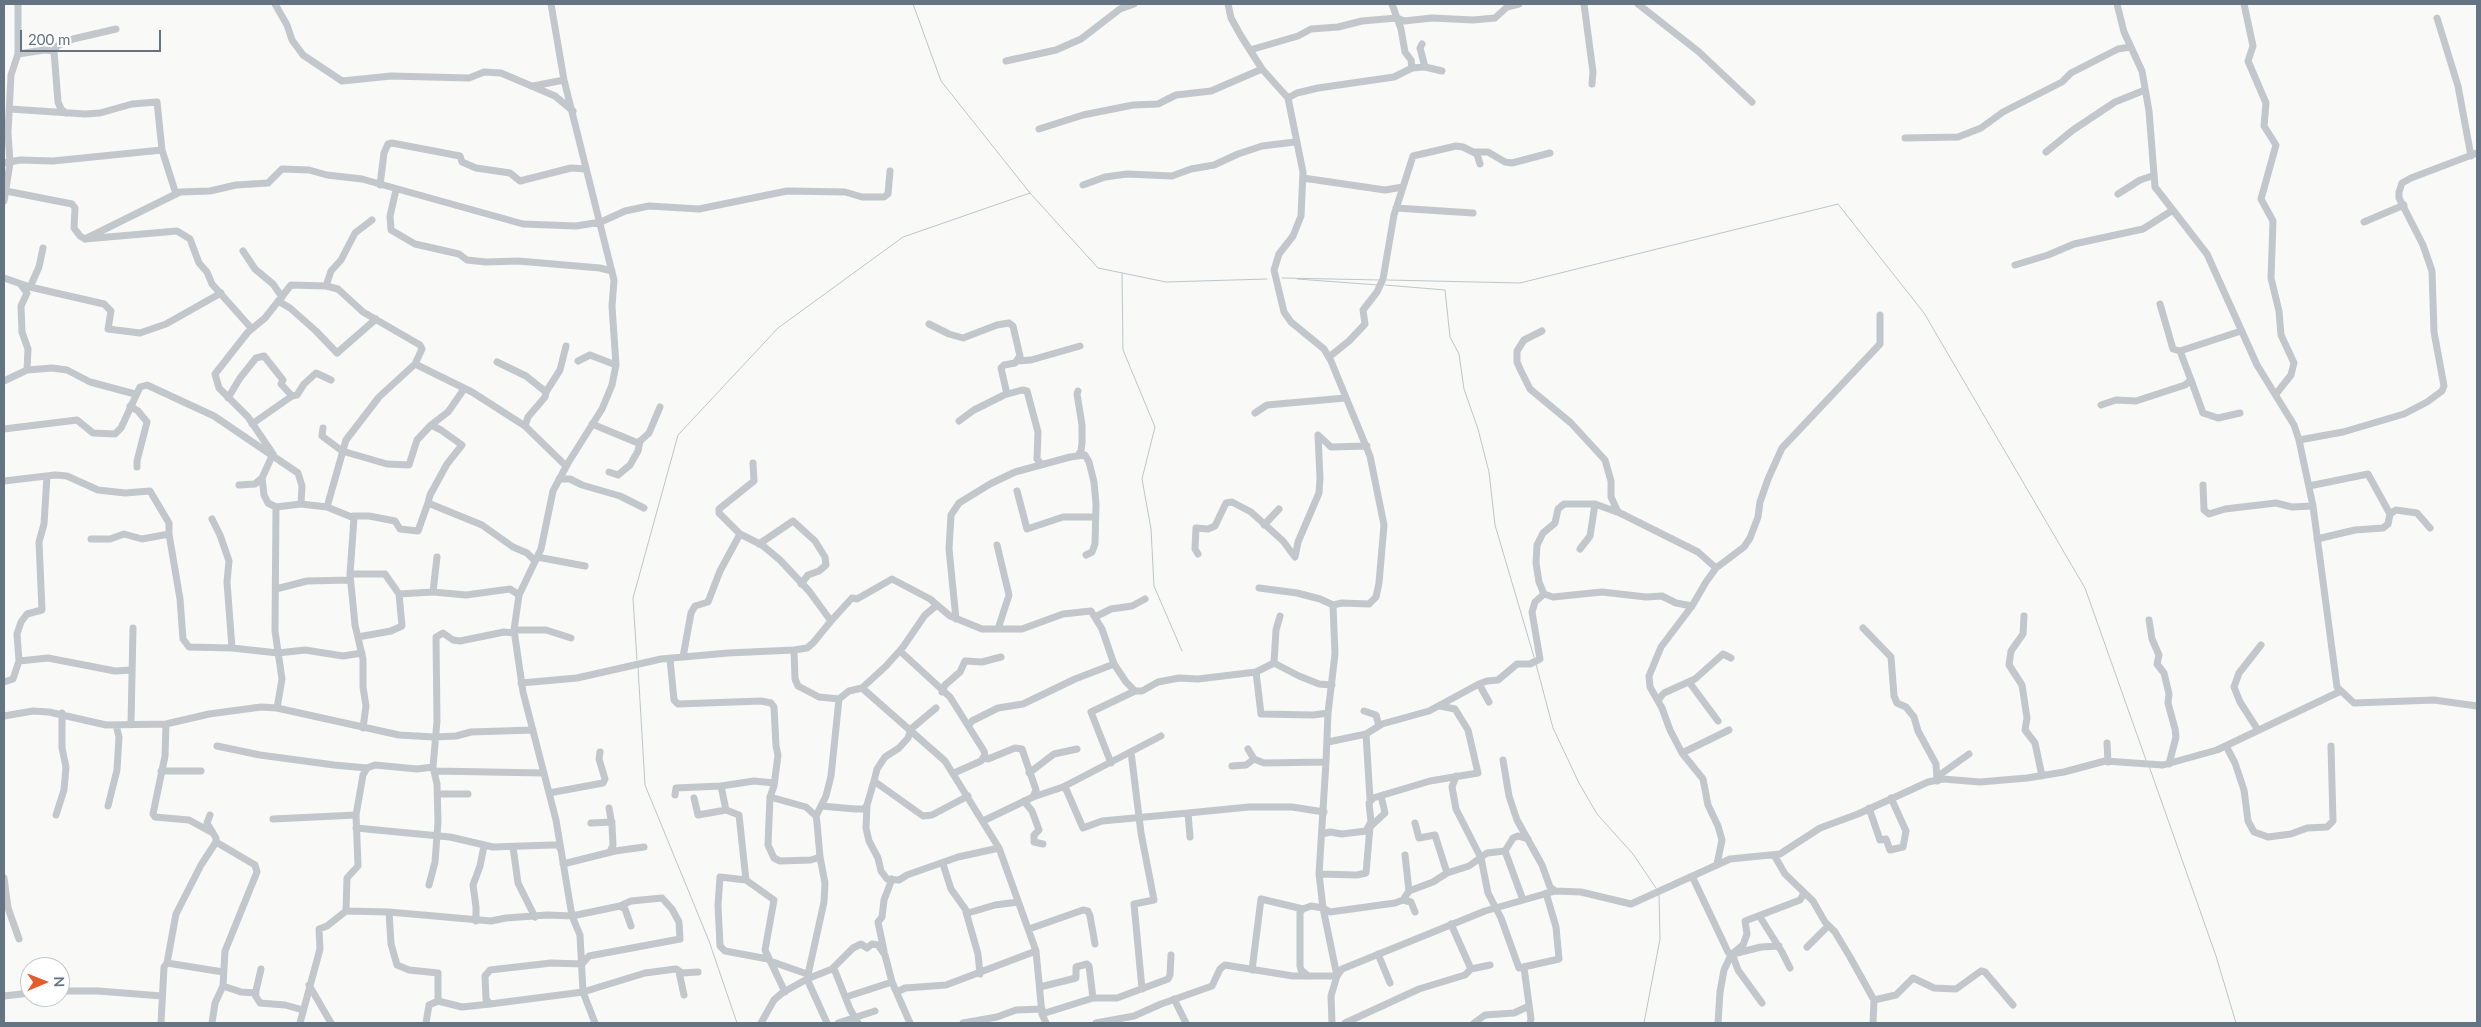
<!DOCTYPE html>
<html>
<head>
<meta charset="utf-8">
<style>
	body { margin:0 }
	#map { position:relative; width:2481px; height:1027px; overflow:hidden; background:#f9f9f7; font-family:Lato,sans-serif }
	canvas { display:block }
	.frame { position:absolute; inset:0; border:5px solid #647483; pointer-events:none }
	.north { position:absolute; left:20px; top:957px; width:50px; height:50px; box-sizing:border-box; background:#fff; border:1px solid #c1c7cd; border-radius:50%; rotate:89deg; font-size:14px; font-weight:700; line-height:20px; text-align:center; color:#647483 }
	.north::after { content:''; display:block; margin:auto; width:18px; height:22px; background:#e65a2b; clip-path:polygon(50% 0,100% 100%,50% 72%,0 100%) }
	.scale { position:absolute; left:20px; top:30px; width:141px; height:22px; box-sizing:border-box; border:2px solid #647483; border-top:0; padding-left:6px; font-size:15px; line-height:18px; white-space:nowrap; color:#647483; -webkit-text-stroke:4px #fff; paint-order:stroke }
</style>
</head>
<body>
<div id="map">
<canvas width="2481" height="1027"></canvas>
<div class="frame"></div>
<div class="north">N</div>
<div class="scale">200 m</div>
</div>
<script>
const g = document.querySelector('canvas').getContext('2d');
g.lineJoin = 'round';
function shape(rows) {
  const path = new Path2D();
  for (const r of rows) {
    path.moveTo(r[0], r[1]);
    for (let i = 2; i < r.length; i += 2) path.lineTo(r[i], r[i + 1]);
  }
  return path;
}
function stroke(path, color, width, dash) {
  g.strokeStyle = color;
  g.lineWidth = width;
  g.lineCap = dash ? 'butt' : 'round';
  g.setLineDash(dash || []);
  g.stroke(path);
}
stroke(shape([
	[913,4,941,81,1030,193,1098,268,1166,282,1267,279],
	[1122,273,1123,350,1155,427,1142,479,1151,529,1154,586,1182,651],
	[1282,278,1380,280],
	[1297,279,1378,285],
	[1387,280,1520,283,1838,204,1924,313,2085,588,2146,760],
	[1385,285,1445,290,1450,337,1459,354,1464,389,1478,429,1489,472,1495,525,1534,657],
	[637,660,633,598,678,435,778,328,903,237,1030,193],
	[1536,664,1553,728,1579,783,1597,814,1633,854,1656,888],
	[638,667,645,785,709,941,737,1023],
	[2149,766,2216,956,2236,1023],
	[1644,1023,1660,939,1659,894]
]), '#bbc6cb', 1);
stroke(shape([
	[275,4,287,25,292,40,303,55,342,81,391,76,469,78,484,72,501,73,555,96,573,111],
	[551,4,564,80,614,280,612,306,616,365,612,385,602,409,568,463,553,491,541,549,519,595,514,630,523,692,556,820,572,916,580,935,583,992,595,1023],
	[1228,4,1231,18,1241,36,1262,69,1288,98,1303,172,1301,216,1293,236,1279,254,1274,270,1284,312,1291,322,1324,349,1331,361,1370,456,1384,525,1379,583,1376,597,1369,604,1342,603,1333,605,1320,599,1297,593,1259,588],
	[1392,4,1401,29,1405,52,1411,60,1412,68,1425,67,1442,71],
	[1584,4,1593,72,1592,84],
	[1638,4,1699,52,1752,102],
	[2117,4,2124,32,2142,71,2149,111,2155,187,2207,254,2257,365,2294,425,2299,440,2313,506,2337,687,2354,703,2434,700,2477,706],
	[2244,4,2253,46,2248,61,2266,103,2264,126,2276,145,2261,199,2273,221,2271,278,2279,311,2281,335,2294,363,2291,375,2276,394],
	[2437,18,2458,86,2471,156],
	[1422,44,1420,48,1425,67],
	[1250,50,1298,36,1311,29,1338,27,1362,21,1397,18,1404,21,1432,18,1473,20,1495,18,1507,7,1519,4],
	[54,51,57,46,73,39,116,29],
	[18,54,44,50,54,51,58,102,61,109,66,113],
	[1006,61,1056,50,1081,39,1120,9,1134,4],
	[533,86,564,80],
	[1288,98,1297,93,1318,88,1394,77,1412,68],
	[10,109,85,114,100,113,132,104,157,102,162,150,176,194],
	[1039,129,1083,115,1133,105,1158,104,1176,95,1211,91,1262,69],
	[1905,138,1958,137,1981,128,2003,112,2062,82,2071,73,2118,49,2130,47],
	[1475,152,1488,152,1505,162,1512,163,1550,153],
	[2046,152,2073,130,2115,102,2145,90],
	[4,163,20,160,53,161,162,150],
	[1303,178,1385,190,1403,187],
	[380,185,384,153,388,144,392,143,460,156,462,162,476,168,510,173,520,181,571,168,586,169],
	[1083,185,1105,177,1127,174,1172,176,1191,169,1214,165,1238,154,1262,146,1295,142],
	[396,190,390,216,391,230,415,244,459,254,467,260,486,262,518,261,600,268,612,271],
	[6,191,72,204,75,208,74,228,80,236,85,239,177,231,190,239,199,263,207,272,212,284,252,329],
	[2118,194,2140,180,2152,176],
	[4,201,10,163,8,133,11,75,18,54,18,4],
	[1396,208,1473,213],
	[2364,222,2404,205],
	[85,239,180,192,210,191,236,185,268,183,282,169,309,170,327,175,362,179,523,224,576,226,601,222,625,211,649,206,699,209,787,191,845,192,862,197,884,197,888,194,890,171],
	[243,251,255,269,273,284,282,297],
	[2015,265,2048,255,2074,244,2143,229,2173,210],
	[4,278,30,287,104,304,111,311,108,329,140,333,166,324,221,293],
	[326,286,331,271,341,260,355,233,372,220],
	[30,287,39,267,43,248],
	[278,301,290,308,316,331,337,353,376,319],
	[2160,304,2173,349,2180,351],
	[929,324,949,334,963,338,997,325,1009,323,1013,326,1020,356,1015,363,1004,365,1001,368,1007,394],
	[1542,331,1524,340,1517,351,1517,362,1521,371,1530,389,1571,423,1605,460,1611,481,1611,497,1618,512,1698,552,1716,568],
	[1329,357,1349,341,1365,324,1363,310,1377,292,1383,279,1394,215,1413,156,1456,146,1463,147,1477,154,1480,164],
	[578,361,590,355,616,365],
	[1018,361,1031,360,1080,346],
	[497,362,526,376,546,392,545,397,528,417,525,426],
	[415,364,472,392,525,426,566,466],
	[27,370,52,368,67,370,90,382,135,394],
	[2191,380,2203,413,2218,418,2240,413],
	[4,381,27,370,28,349,22,332,21,306,27,293,21,285],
	[546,392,560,370,566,346],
	[292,396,297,395,304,384,316,373,331,380],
	[228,398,240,378,256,358,264,356,283,380,281,384,292,396,252,424],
	[2101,405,2116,400,2136,401,2185,385,2191,380,2180,351,2241,331],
	[130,406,138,411,147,422,137,461,137,467],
	[1255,413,1267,405,1345,398],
	[959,421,974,410,1004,395,1022,390,1027,391,1038,432,1037,459,1041,464],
	[592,424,638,443,649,433,660,407],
	[431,425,448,412,464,389],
	[323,428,322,436,342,451,387,464,409,465,417,440,431,425,441,430,462,445,447,464,430,495,428,503],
	[4,429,77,420,93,433,115,434,121,428,140,387,147,385,214,416,298,473,302,486,301,504,276,507,275,631,282,679,277,708],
	[2299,440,2343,432,2404,414,2427,402,2442,391,2444,386,2434,332,2432,271,2423,245,2399,198,2399,192,2402,183,2411,178,2477,153],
	[273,454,248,417,219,388,215,374,248,332,265,318,291,285,326,286,338,289,363,312,420,345,422,349,415,364,379,397,346,440,327,507,354,518,350,574,355,625,363,659,363,687,366,706,363,728],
	[273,454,262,478,264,495,268,503,276,507],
	[1078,455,1081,451,1082,443,1082,425,1077,394,1078,391],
	[609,472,618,475,630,465,638,451,640,441],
	[559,479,570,479,582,485,620,496,644,508],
	[4,481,55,475,67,476,98,490,125,493,150,491,169,523,169,534],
	[239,485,255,484,262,478],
	[2203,485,2204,510,2209,514,2225,509,2276,503,2292,507,2313,506],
	[2309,486,2368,474,2390,514,2388,524,2383,528,2355,530,2317,539],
	[1017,491,1027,529,1063,517,1094,517],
	[301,504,327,507],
	[1595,504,1564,504,1558,509,1555,523,1543,533,1537,545,1536,563,1539,582,1544,594,1553,597,1602,592,1646,597,1662,596,1676,603,1692,606],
	[2390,514,2396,510,2417,513,2430,528],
	[353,516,369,516,395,521,400,529,418,531,428,503,482,525,513,547,527,553,535,561],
	[212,519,220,535,229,561,227,582,232,648,278,653,305,650,343,656,362,653],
	[1264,525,1279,509],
	[91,539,110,539,124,534,142,539,169,534,180,599,183,639,189,647,232,648],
	[759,544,793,521,815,541,825,557,826,565,819,571,808,575,801,584],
	[997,545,1009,595,998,629],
	[1580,549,1590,536,1595,504,1617,512],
	[1198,554,1195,549,1196,528,1208,529,1215,526,1226,503,1232,502,1251,512,1283,541,1295,557,1298,542,1319,493,1320,478,1318,435,1331,447,1367,446],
	[437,557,433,592,466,595,510,589,519,595],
	[537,557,585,566],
	[350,574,385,574,399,594],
	[276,589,307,581,350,580],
	[2024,616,2023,634,2011,651,2009,665,2022,685,2027,718,2025,730,2035,743,2042,776],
	[1095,617,1111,609,1132,606,1145,599],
	[956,619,949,549,951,515,959,503,990,484,1015,472,1070,457,1085,455,1089,462,1094,482,1096,504,1095,544,1092,552,1086,555],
	[2149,620,2152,639,2159,655,2157,664,2164,673,2169,694,2168,703,2175,729,2176,737,2169,764],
	[831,621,852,598,857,599,892,579,930,599,950,616,982,629,1022,629,1063,614,1091,611,1102,629,1114,664],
	[1863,628,1891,657,1894,696,1897,703,1906,707,1914,717,1918,731,1936,764,1937,781],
	[514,630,546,630,571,638],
	[358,637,391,631,402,626,399,594,433,592],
	[794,650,795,679,798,686,819,697,839,699],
	[900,651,950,697,984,751,985,755,981,761,954,773],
	[683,657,691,613,695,606,708,602,720,571,740,534],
	[670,659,674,700,678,704,761,701,771,703,774,707,776,746,778,755,774,786,770,797,806,807,816,816,817,823,820,857,825,883,824,902,807,979,827,1023],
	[19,661,48,658,115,671,132,670],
	[1274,663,1276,630,1280,616],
	[1256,672,1261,714,1313,715,1328,713],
	[4,682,13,679,19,661,17,634,21,622,27,614,42,610,39,542,44,524,47,476],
	[1689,682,1718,721],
	[521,683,577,678,661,659,728,653,794,650,807,648,813,643,831,621,809,591,780,560,762,545,740,534,719,513,719,509,754,481,753,463],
	[1479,684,1487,681,1498,680,1517,664,1530,664,1540,659,1532,612,1535,602,1544,594],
	[862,688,945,761,999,848,1036,951,1042,1014,1046,1023],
	[942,692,945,685,960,672,965,661,982,662,1001,657],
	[1658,700,1664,693,1695,679,1723,654,1731,658],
	[936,708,911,729,908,738,899,748,885,757,877,769,874,781,923,816,932,815,968,796],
	[1364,711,1376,715,1379,726],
	[4,716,33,711,49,712,106,725,166,724,209,714,261,707,277,708,399,735,434,737,456,736,471,732,533,730],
	[131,724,133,628],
	[166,724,165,756,153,814,155,817,189,820,211,832],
	[969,725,972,721,998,708,1023,704,1075,679,1114,664,1126,682,1135,691,1142,691,1158,682,1179,678,1198,679,1256,672,1274,663,1299,676,1319,684,1332,685],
	[2258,730,2240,702,2234,687,2239,673,2261,645],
	[1366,734,1370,799],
	[1328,742,1366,734,1382,724,1429,711,1479,684,1489,702],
	[2107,743,2108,762],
	[217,746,260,755,334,765,367,768,375,765,417,769,433,767],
	[2226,746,2235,763,2244,790,2248,821,2254,832,2268,837,2291,834,2307,828,2327,827,2333,821,2331,746],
	[1248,749,1254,759,1264,763,1326,762,1328,713,1335,654,1333,605],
	[1131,752,1141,833,1154,900,1134,904,1142,989],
	[1682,753,1729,730],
	[1503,760,1509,796,1517,820,1542,865,1550,887,1555,891],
	[1111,763,1091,712,1135,691],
	[1232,766,1246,765,1254,759],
	[161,771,201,771],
	[434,771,544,773],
	[1029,773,1054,754,1077,749],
	[1456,776,1452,787,1456,809,1481,858,1488,893,1501,918,1519,968,1559,959,1556,927,1546,893],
	[1937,780,1941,774,1969,754],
	[874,781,867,805,866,828,869,841,878,858,881,871,887,879,899,880,907,875,958,857,999,848],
	[721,786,726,810],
	[1063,787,1066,789,1083,828,1102,821,1188,813,1190,837],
	[549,793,603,783,605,779,599,759,600,752],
	[438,794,468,794],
	[675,795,676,788,721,786,754,781,774,783],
	[770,797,768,845,774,858,780,861,811,860,820,857],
	[1033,797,1063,787,1161,736],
	[694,798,698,815,726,810,739,815,746,880],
	[1024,801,1032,811,1039,830,1034,835,1034,842,1043,844],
	[108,806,117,770,119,737,116,725],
	[821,806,855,809,864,809,867,805],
	[609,808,612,825,613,845,610,852],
	[1869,808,1880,840,1886,839,1890,850,1903,847,1906,831,1891,798],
	[1188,813,1249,807,1292,807,1324,812],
	[56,815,64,790,66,767,62,748,62,713],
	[816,816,826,796,831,776,839,699,849,691,862,688,886,666,903,647,925,615,937,605],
	[273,819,356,815],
	[983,821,1033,797,1036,790,1022,749,1015,748,988,759,983,758],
	[591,823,612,822],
	[356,828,450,837,493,847,552,845,558,845,561,850],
	[1322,834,1330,832,1342,834,1366,831,1371,822,1369,803,1373,798,1430,781,1478,773,1468,730,1455,709,1440,706],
	[513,847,518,883,535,917],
	[1774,855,1785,874,1813,901,1825,922,1835,932,1850,957,1874,1000,1873,1023],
	[563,864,615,851,644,847],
	[943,864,951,889,968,913,995,905,1018,902],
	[1717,864,1722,840,1718,826,1708,805,1703,779,1682,753,1670,730,1662,708,1650,687,1649,676,1661,647,1692,606,1706,582,1716,568,1744,547,1750,538,1758,517,1760,502,1768,479,1782,448,1880,344,1880,315],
	[1447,873,1469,866,1487,853,1505,851],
	[1319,874,1357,875,1366,873,1370,827,1385,813,1381,796],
	[1692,876,1728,952,1734,959,1738,970,1762,1003],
	[4,878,8,908,19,939],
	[429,885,435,862,438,822,437,784,433,767,437,721,436,637,443,633,453,640,460,641,504,632,514,633],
	[1409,891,1433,882,1447,873,1435,835,1419,838,1415,823],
	[1403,900,1411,902,1415,912],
	[1523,900,1505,851,1513,838,1518,836,1528,839],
	[346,911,347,878,358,866,356,815,363,775,367,768],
	[966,912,978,954,980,974],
	[1760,917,1782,952,1790,968],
	[476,921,476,907,473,885,480,866,484,846],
	[1451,924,1471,969],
	[1029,929,1083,910,1088,911,1090,916,1095,944],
	[1807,947,1828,926],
	[884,951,878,922,882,917,884,900,892,879],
	[1737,953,1761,947,1779,946],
	[1378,954,1390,983],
	[768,959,725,951,720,946,718,905,720,877,746,880,774,900,765,950,785,992],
	[770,961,807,974],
	[167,963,223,972],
	[1524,968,1531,1019,1530,1023],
	[261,969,255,995,260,1003,285,1005,303,1010],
	[832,969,853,948,861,944,867,948,872,944,878,945,885,955,892,982,910,1023],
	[1252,970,1261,899,1303,909],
	[679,972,684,995],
	[1308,976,1301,970,1300,966,1300,912,1303,909,1311,906,1323,908,1330,912,1395,903,1403,900,1409,891,1405,855],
	[309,985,331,1023],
	[223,986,241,992,256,993],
	[1040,987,1076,978,1076,967,1087,964,1089,966,1093,998],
	[60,991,98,991,162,996],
	[897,992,905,988,946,985,1036,951],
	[4,996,30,993],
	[846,997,892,982],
	[1174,999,1186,1023],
	[1874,1000,1896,995,1913,978,1934,988,1956,989,1981,971,1985,972,2013,1005],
	[438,1001,438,973,409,970,397,965,391,944,389,912,491,921,506,918,547,915,572,916,620,906,625,909,631,926],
	[490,1004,486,999,485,976,490,970,551,963,582,964,589,956,680,939,679,922,672,909,662,898,631,901,620,906],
	[1042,1014,1093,998,1117,998,1168,979,1170,975,1171,955],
	[161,1023,164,967,167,963,176,914,201,865,216,842,216,838,207,823,210,815],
	[212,1023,215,1003,223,986,225,951,257,872,255,865,216,842],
	[300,1023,320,949,319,929,327,926,346,911,389,912],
	[426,1023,429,1005,438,1001,462,1007,490,1004,583,992,645,973,676,969,682,973,698,972],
	[761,1023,774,1000,782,993,807,979,832,969,835,971,850,1009,858,1023],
	[838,1023,875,1011],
	[963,1023,997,1017,1016,1010,1042,1009],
	[1096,1023,1134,1016,1161,1004,1212,986,1220,969,1225,965,1293,976,1337,976,1323,908,1319,874,1326,762],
	[1332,1023,1331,996,1337,976,1342,969,1485,911,1555,891,1581,892,1631,904,1730,859,1780,854,1820,828,1858,814,1928,782,1943,779,1980,782,2027,778,2064,772,2105,761,2163,765,2217,750,2341,691],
	[1345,1023,1419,989,1465,975,1471,969,1490,965],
	[1474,1023,1485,1015,1514,1013,1529,1006],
	[1718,1023,1720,992,1724,970,1731,955,1743,945,1747,934,1745,921,1800,900,1804,893]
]), '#c2c7cb', 7);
</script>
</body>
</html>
